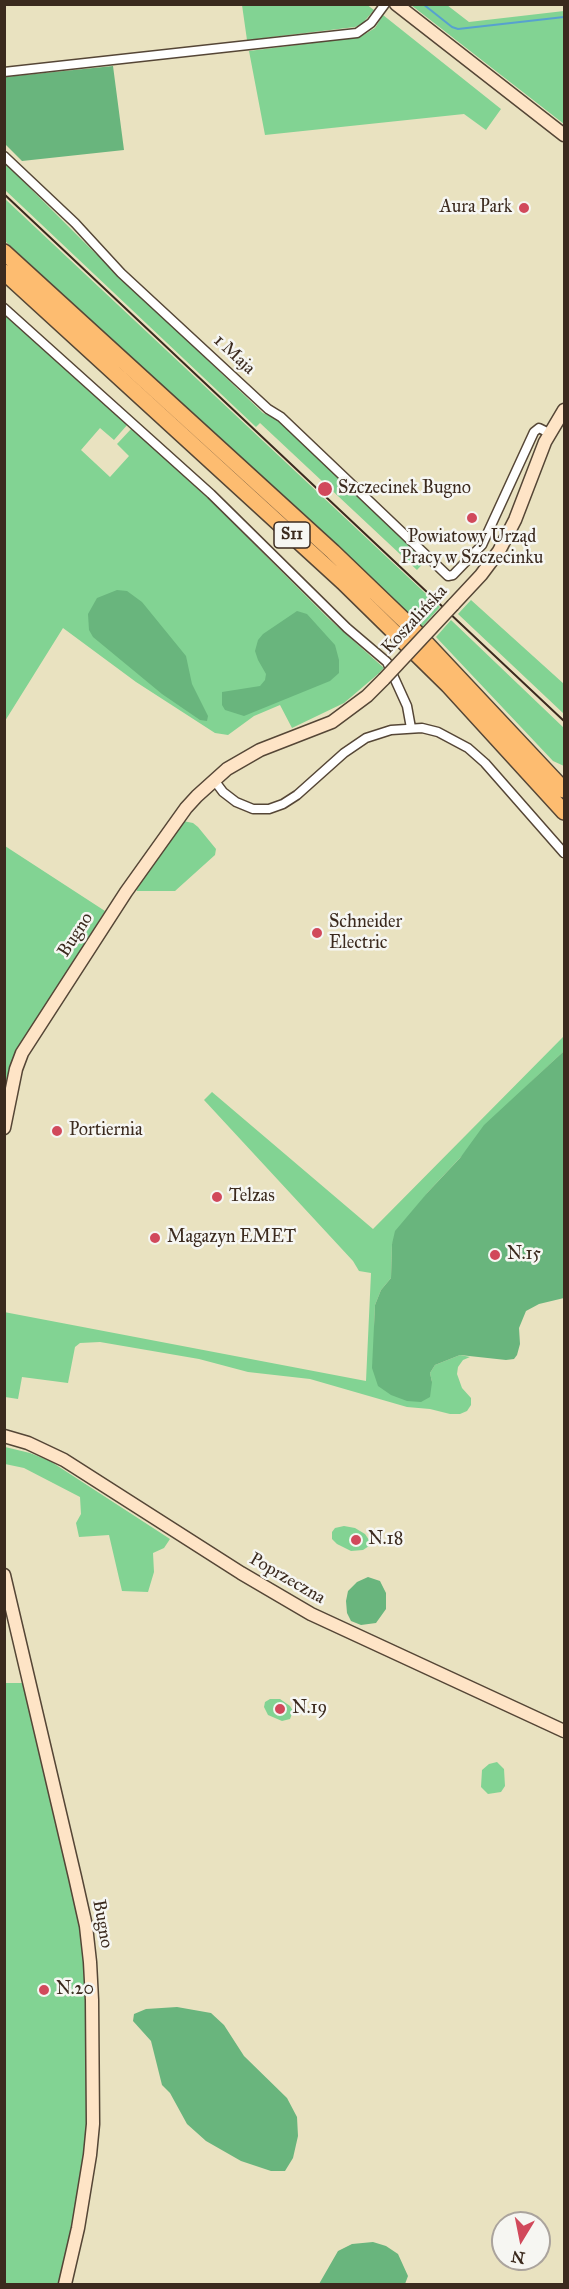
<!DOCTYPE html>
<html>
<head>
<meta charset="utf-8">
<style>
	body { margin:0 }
	#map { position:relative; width:569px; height:2289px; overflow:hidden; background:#e9e2c0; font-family:"IM FELL Great Primer",serif }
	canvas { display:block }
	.frame { position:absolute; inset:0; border:6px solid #3b2a1e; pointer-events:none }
	.north { position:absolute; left:491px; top:2211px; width:60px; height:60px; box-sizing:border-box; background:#f6f6f2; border:2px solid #aba49d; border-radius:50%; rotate:190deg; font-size:16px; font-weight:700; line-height:24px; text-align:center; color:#3b2a1e }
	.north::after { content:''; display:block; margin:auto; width:21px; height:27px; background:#d1495b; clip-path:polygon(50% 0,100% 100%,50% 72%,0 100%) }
</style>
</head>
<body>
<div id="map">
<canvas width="569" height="2289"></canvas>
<div class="frame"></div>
<div class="north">N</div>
</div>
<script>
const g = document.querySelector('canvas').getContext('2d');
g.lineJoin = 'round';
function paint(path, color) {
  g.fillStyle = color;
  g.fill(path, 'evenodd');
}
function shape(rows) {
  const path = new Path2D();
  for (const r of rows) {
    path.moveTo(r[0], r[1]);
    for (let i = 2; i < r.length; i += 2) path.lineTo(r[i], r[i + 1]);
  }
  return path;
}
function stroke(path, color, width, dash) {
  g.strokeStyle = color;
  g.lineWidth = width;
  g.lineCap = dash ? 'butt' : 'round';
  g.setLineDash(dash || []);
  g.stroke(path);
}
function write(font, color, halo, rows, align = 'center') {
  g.font = font + ' "IM FELL Great Primer",serif';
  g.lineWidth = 5;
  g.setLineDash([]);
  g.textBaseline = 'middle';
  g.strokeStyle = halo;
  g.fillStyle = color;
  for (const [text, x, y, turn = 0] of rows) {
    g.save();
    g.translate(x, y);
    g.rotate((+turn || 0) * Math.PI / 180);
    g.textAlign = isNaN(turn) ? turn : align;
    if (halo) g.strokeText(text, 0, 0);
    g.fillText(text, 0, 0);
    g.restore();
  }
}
paint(shape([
	[366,4,374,10,362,24,355,27,247,40,242,5],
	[411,5,447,5,469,22,564,11,564,124],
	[383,15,501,109,486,130,464,114,265,135,249,51,360,37,375,28],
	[4,162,92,250,263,413,279,420,427,559,417,570,260,423,256,427,5,190],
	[4,198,440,607,422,627,331,541,5,241],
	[5,315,128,424,114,440,100,428,81,450,110,477,129,456,117,444,132,428,212,502,328,618,384,668,378,674,344,703,292,728,280,705,254,716,228,735,215,733,136,682,63,628,5,721],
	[471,600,564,684,564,714,458,614],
	[451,620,564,728,564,766,553,761,436,637],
	[183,821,193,823,198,827,216,849,215,855,175,891,137,891,135,887],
	[5,846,105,911,63,979,5,1099],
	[564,1036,564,1051,533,1080,428,1192,392,1244,391,1278,381,1290,375,1305,374,1327,432,1382,430,1373,435,1365,460,1355,470,1357,463,1360,458,1367,457,1374,462,1388,471,1398,471,1405,467,1411,460,1414,450,1414,430,1409,407,1407,310,1379,248,1372,199,1359,100,1342,80,1343,75,1347,68,1383,22,1377,18,1399,5,1397,4,1312,366,1381,371,1273,359,1271,353,1261,204,1100,212,1092,373,1229],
	[5,1447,30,1453,50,1461,170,1539,164,1548,153,1553,154,1572,148,1592,122,1591,109,1535,79,1537,76,1523,81,1514,80,1497,24,1468,5,1464],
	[344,1526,355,1528,365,1534,369,1540,369,1546,363,1550,351,1551,337,1544,332,1539,332,1532,335,1528],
	[5,1683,25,1683,81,1927,88,2000,88,2124,81,2187,60,2284,5,2284],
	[270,1699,280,1699,290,1706,293,1711,290,1719,282,1721,268,1715,264,1707,265,1702],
	[497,1762,504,1769,505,1786,501,1792,488,1794,481,1787,482,1770,489,1764]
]), '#82d393');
paint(shape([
	[113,66,124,150,22,161,5,144,5,77],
	[117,590,127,591,142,602,186,656,192,684,208,716,207,721,200,720,162,694,93,637,89,630,88,614,97,598],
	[297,611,307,614,335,645,339,660,339,673,330,681,244,716,225,710,222,705,222,692,260,686,265,680,266,674,258,660,255,651,258,640,263,634],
	[564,1051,564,1298,539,1304,526,1311,519,1328,520,1344,517,1355,514,1359,506,1360,460,1355,435,1365,430,1373,432,1382,430,1397,421,1402,407,1401,391,1395,378,1386,372,1368,375,1305,381,1290,391,1278,392,1244,395,1231,428,1192,460,1158,484,1125],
	[368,1577,380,1581,386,1593,386,1609,376,1623,361,1625,351,1621,347,1613,346,1601,348,1591,357,1582],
	[177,2007,211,2013,224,2025,244,2056,287,2098,297,2117,298,2136,293,2158,285,2171,271,2171,241,2161,206,2141,187,2124,170,2093,162,2085,151,2041,133,2021,134,2014,146,2009],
	[373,2242,386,2246,398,2254,408,2276,405,2284,319,2284,338,2251,352,2244]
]), '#69b57d');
stroke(shape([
	[423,4,452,27,458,29,564,17]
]), '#57a1cf', 2);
const street = shape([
	[4,72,357,33,371,23,385,4],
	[4,156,75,223,121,273,268,409,281,417,448,576,453,575,482,545,534,432,539,428,549,433],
	[4,308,211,494,347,628,387,662,407,706,411,728],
	[214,780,223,792,236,802,253,809,269,809,283,804,297,795,344,753,366,738,391,730,422,728,438,732,468,748,485,763,564,853]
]);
const secondary = shape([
	[396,4,564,135],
	[453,605,481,575,499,551,515,520,545,442,564,410],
	[4,1128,16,1069,22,1053,126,892,186,808,197,796,227,769,260,750,332,722,367,696,384,679],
	[4,1436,28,1443,64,1460,241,1573,311,1614,564,1731],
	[4,1575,75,1877,86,1926,90,1962,92,2000,93,2124,90,2155,78,2228,65,2284]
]);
const highway = shape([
	[4,252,333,552,409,625,564,790],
	[4,272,343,582,448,685,564,812]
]);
stroke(street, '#554636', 11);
stroke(secondary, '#554636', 15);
stroke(highway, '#554636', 18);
stroke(street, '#fff', 8);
stroke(secondary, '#fee4c6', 12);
stroke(highway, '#fdbc70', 15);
stroke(shape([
	[4,194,564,721]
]), '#3b2a1e', 2);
const secondaryBridge = shape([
	[384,679,453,605]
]);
stroke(secondaryBridge, '#554636', 15, []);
stroke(secondaryBridge, '#fee4c6', 12);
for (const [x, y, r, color] of [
	[524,208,6,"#d1495b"],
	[325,489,8,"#d1495b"],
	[472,518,6,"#d1495b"],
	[317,933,6,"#d1495b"],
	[57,1131,6,"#d1495b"],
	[217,1197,6,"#d1495b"],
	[155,1238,6,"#d1495b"],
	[495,1255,6,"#d1495b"],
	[356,1540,6,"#d1495b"],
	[280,1709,6,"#d1495b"],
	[44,1990,6,"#d1495b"]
]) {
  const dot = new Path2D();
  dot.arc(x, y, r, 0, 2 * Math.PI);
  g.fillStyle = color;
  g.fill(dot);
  stroke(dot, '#f6f6f2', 2);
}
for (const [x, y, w] of [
	[292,535,36]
]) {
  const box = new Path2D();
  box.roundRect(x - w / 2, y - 13, w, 26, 4.5);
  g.fillStyle = '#f6f6f2';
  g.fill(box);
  stroke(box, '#3b2a1e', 1.5);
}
write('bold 16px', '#3b2a1e', null, [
	["S11",292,535]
]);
write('18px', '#3b2a1e', '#f6f6f2', [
	["Aura Park",512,208,"right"],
	["Szczecinek Bugno",338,489],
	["Powiatowy Urząd",472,538,"center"],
	["Pracy w Szczecinku",472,559,"center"],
	["Schneider",329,923],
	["Electric",329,944],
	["Portiernia",69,1131],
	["Telzas",229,1197],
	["Magazyn EMET",167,1238],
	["N.15",507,1255],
	["N.18",368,1540],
	["N.19",292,1709],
	["N.20",56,1990]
], 'left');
write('18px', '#3b2a1e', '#f6f6f2', [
	["1 Maja",234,355,43],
	["Koszalińska",415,620,-47],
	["Bugno",76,935,-57],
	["Poprzeczna",287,1579,30],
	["Bugno",102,1924,80]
]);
</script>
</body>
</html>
